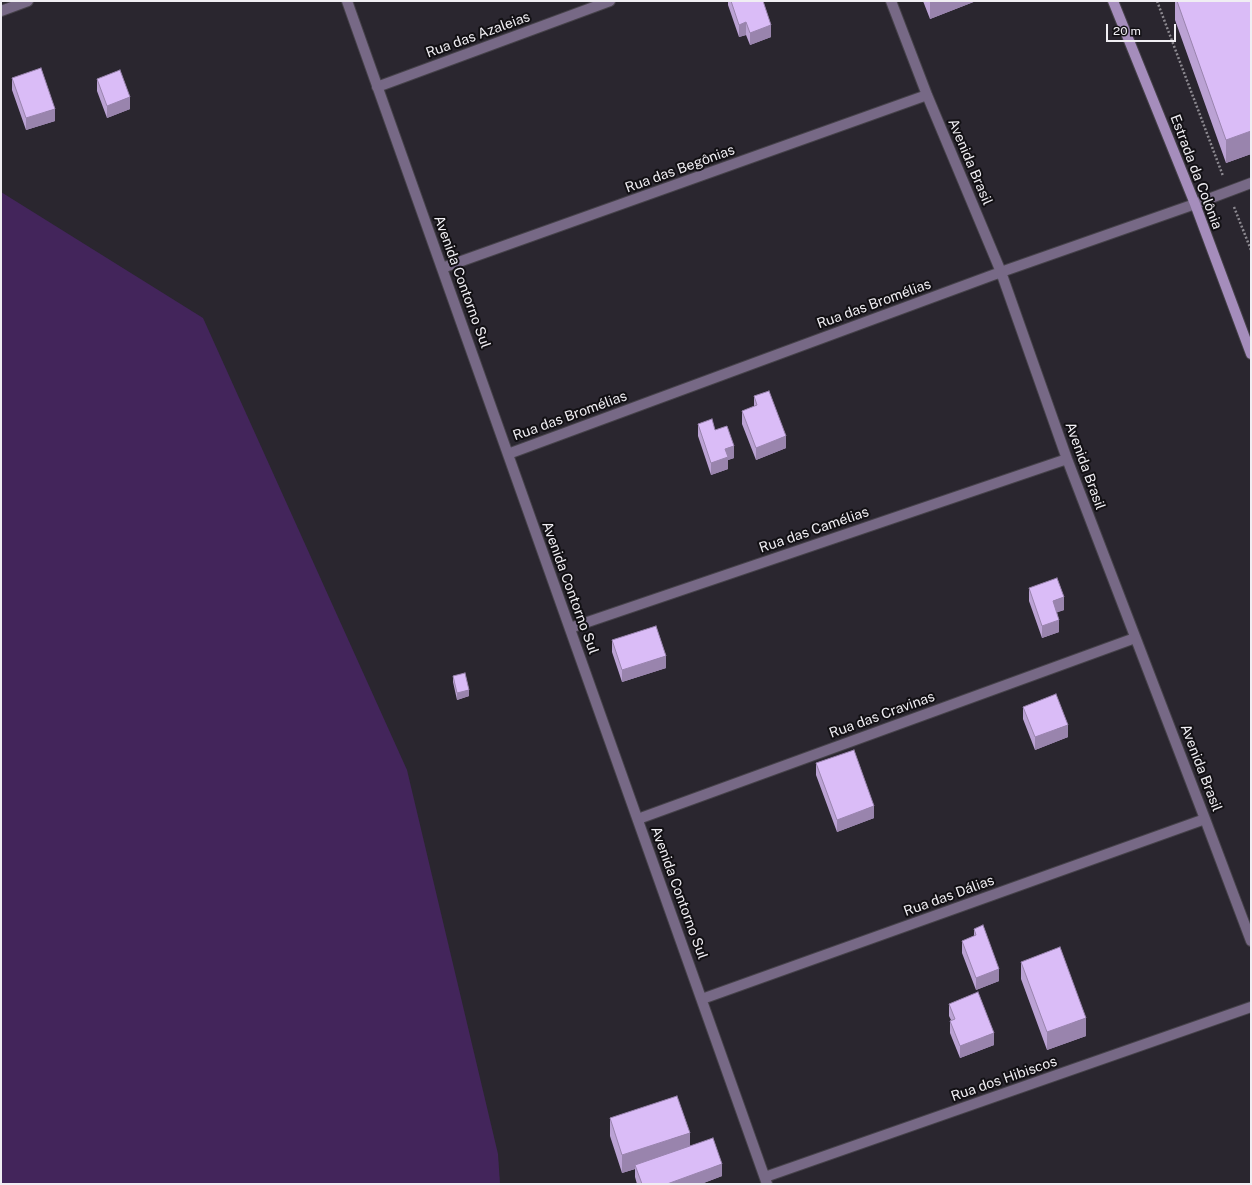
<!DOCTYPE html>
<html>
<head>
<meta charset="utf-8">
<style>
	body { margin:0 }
	#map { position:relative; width:1252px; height:1185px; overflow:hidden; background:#2a262f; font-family:"Public Sans",sans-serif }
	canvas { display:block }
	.frame { position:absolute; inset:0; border:2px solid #f0eef3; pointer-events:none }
	.scale { position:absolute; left:1106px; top:24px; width:70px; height:18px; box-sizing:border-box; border:2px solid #f0eef3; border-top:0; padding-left:5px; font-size:12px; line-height:14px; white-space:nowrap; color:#f0eef3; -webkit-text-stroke:3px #121014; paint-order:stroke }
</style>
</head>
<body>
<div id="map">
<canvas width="1252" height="1185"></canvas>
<div class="frame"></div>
<div class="scale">20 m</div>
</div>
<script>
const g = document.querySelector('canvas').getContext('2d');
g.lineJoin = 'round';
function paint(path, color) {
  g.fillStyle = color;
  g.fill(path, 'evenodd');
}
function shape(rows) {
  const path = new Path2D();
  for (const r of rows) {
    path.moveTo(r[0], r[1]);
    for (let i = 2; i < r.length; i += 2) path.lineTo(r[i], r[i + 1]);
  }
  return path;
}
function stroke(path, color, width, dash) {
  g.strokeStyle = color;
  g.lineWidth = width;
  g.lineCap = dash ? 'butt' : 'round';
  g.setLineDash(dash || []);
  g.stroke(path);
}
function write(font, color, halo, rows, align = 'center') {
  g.font = font + ' "Public Sans",sans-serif';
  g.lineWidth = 4;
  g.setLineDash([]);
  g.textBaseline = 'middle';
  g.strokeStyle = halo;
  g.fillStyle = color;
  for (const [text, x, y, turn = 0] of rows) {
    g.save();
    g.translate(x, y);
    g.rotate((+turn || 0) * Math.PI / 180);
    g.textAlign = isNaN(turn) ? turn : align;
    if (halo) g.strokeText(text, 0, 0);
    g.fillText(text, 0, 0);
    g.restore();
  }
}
paint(shape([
	[1,192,203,318,407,770,498,1154,500,1184,1,1184]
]), '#43255b');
const minor = shape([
	[347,1,767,1184],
	[891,1,927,95,1001,272,1067,459,1205,819,1251,941],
	[1,11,28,1],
	[377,87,610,1],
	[442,268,927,95],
	[508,454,1001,272,1195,204,1251,183],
	[570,628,1067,459],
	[638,819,1135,638],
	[702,999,1205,819],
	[765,1177,1251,1007]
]);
const secondary = shape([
	[1113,1,1195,204,1251,354]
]);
stroke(minor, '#46424a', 12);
stroke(secondary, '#46424a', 12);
stroke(shape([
	[1157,1,1223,176],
	[1234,207,1251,250]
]), '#8d8a91', 2.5, [2, 2]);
stroke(minor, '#776986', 10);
stroke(secondary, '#a58dbc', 10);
paint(shape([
	[728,1,763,1,771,37,750,45,746,35,739,37,728,5],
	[923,1,976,1,930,19],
	[1175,1,1251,1,1251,154,1226,163,1175,20],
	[12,78,55,121,26,130,12,90],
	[97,79,130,109,107,118,97,91],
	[754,396,786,448,756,460,742,424,742,411,754,407],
	[698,424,715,430,734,458,728,460,728,469,711,475,698,436],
	[1029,588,1064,610,1057,612,1059,632,1042,638,1029,601],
	[612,640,666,668,622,682,612,652],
	[453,676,469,696,457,700,453,682],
	[1023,707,1068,737,1035,750,1023,719],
	[816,763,874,818,837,832,816,775],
	[974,929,999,981,976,990,962,953,962,941,974,936],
	[1021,962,1086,1036,1047,1050,1021,979],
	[949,1004,994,1045,960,1058,950,1033,950,1021,951,1020,949,1016],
	[610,1118,690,1146,722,1176,701,1184,637,1184,635,1177,635,1169,622,1173,610,1136]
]), '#bba2d4');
paint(shape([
	[930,1,976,1,930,19],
	[746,22,746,35,739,37,739,25],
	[771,25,771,37,750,45,750,33],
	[130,97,130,109,107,118,107,106],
	[55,109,55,121,26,130,26,118],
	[1251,131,1251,154,1226,163,1226,140],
	[786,436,786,448,756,460,756,448],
	[734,446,734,458,728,460,728,469,711,475,711,463,725,449],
	[1064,597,1064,610,1053,614,1053,601],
	[1059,620,1059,632,1042,638,1042,626],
	[666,656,666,668,622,682,622,670],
	[469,690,469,696,457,700,457,693],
	[1068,725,1068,737,1035,750,1035,737],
	[874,806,874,818,837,832,837,820],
	[999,969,999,981,976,990,976,978],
	[1086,1018,1086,1036,1047,1050,1047,1032],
	[994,1033,994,1045,960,1058,960,1046],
	[690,1133,690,1151,635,1165,635,1169,622,1173,622,1155],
	[722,1164,722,1176,701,1184,667,1184]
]), '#9984ad');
const building = shape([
	[731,1,763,1,771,25,750,33,746,22,739,25,731,1],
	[1177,1,1251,1,1251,131,1226,140,1177,1],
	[41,68,55,109,26,118,12,78,41,68],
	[120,70,130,97,107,106,97,79,120,70],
	[769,391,786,436,756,448,742,411,757,405,754,396,769,391],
	[712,419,715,430,727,426,734,446,725,449,728,457,711,463,698,424,712,419],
	[1057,578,1064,597,1053,601,1059,620,1042,626,1029,588,1057,578],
	[656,626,666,656,622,670,612,640,656,626],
	[465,673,469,690,457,693,453,676,465,673],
	[1056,694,1068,725,1035,737,1023,707,1056,694],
	[854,750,874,806,837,820,816,763,854,750],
	[983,925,999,969,976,978,962,941,976,935,974,929,983,925],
	[1060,947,1086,1018,1047,1032,1021,962,1060,947],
	[978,992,994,1033,960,1046,950,1021,955,1019,949,1004,978,992],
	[677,1096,690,1133,622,1155,610,1118,677,1096],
	[713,1138,722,1164,667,1184,642,1184,635,1165,713,1138]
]);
paint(building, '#dabcf7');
stroke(building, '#9984ad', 1);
write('14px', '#f0eef3', '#121014', [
	["Rua das Azaleias",478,35,-20],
	["Avenida Brasil",970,162,67],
	["Rua das Begônias",680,169,-20],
	["Estrada da Colônia",1196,172,69],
	["Avenida Contorno Sul",462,282,70],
	["Rua das Bromélias",874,304,-20],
	["Rua das Bromélias",570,416,-20],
	["Avenida Brasil",1085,466,70],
	["Rua das Camélias",814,530,-19],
	["Avenida Contorno Sul",570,588,70],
	["Rua das Cravinas",882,715,-20],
	["Avenida Brasil",1201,768,69],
	["Avenida Contorno Sul",679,893,70],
	["Rua das Dálias",949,896,-20],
	["Rua dos Hibiscos",1004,1079,-19]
]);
</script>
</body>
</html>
